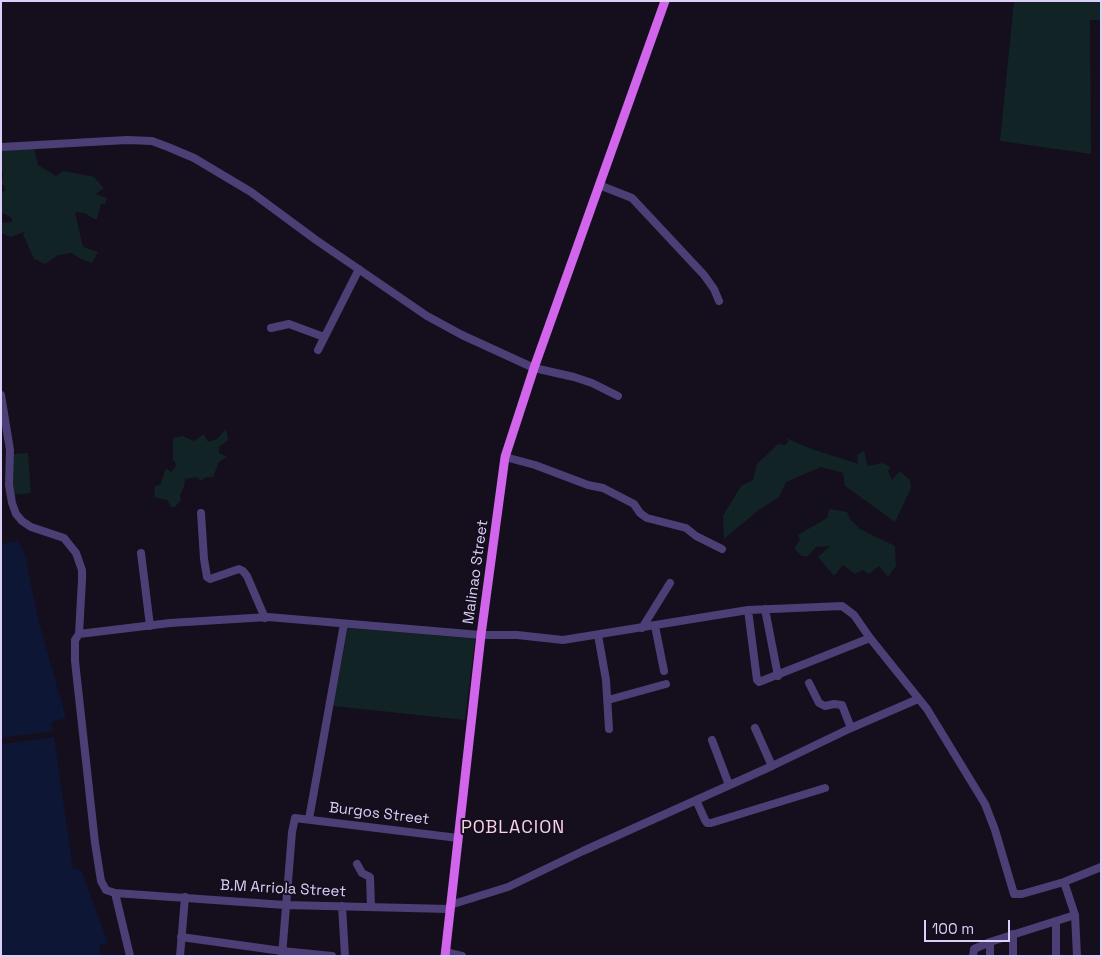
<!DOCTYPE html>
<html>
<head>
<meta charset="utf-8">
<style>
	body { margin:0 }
	#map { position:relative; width:1102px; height:957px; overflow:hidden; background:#140e1d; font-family:"Space Grotesk",sans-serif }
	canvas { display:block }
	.frame { position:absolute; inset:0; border:2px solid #dcd0f9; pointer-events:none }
	.scale { position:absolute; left:924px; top:920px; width:86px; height:22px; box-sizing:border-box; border:2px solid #dcd0f9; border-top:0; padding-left:6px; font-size:15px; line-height:18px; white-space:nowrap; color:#dcd0f9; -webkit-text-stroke:4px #140e1d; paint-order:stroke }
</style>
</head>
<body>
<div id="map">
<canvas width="1102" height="957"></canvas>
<div class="frame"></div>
<div class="scale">100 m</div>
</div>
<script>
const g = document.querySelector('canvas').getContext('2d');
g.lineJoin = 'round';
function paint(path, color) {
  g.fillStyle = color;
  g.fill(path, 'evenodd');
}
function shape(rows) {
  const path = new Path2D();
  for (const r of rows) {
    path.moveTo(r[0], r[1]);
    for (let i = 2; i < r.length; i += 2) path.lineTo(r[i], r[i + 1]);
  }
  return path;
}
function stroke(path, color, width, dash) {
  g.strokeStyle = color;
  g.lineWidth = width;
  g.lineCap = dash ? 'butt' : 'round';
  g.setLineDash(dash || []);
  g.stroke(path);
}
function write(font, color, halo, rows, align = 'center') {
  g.font = font + ' "Space Grotesk",sans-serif';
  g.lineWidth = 4;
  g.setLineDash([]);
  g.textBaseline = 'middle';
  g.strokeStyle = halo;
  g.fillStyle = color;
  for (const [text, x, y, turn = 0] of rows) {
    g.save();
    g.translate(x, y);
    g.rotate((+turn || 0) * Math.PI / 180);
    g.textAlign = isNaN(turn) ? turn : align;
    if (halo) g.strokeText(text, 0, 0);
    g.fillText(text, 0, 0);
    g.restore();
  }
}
paint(shape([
	[1014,1,1101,1,1101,20,1090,20,1091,154,1000,141],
	[34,148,38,165,56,176,64,171,94,177,104,188,96,194,107,198,105,204,101,204,97,219,94,219,85,213,75,212,83,247,98,252,92,263,81,259,72,253,58,255,45,264,34,259,23,234,26,231,11,237,1,233,1,223,12,222,12,218,1,212,1,193,5,190,4,185,1,185,1,179,3,179,3,171,1,170,1,149],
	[226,429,228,440,219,447,219,453,227,457,219,462,213,477,206,477,201,481,196,477,185,479,184,487,180,495,181,500,175,507,171,507,167,500,154,497,155,486,160,485,166,468,171,472,176,466,175,462,173,461,173,438,183,436,194,441,204,434,208,442,217,439],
	[786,438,809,448,858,464,857,455,864,451,868,466,883,463,891,467,888,471,892,480,900,471,910,480,911,488,895,522,845,486,843,473,821,467,786,482,779,497,760,509,724,539,723,516,741,486,753,480,757,464,778,444,785,445,789,441],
	[28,453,31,493,12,495,12,454],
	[829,509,847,512,850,519,860,529,895,546,896,566,888,577,879,566,869,574,863,570,855,574,843,565,834,576,818,557,830,546,816,547,808,556,802,556,794,549,800,540,798,535,827,518],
	[348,628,475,639,465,720,333,706]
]), '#122326');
paint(shape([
	[18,541,25,555,38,619,66,718,51,722,53,731,1,738,1,544],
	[54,737,73,869,81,870,108,943,99,945,101,956,1,956,1,744]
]), '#0e1636');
stroke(shape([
	[1,147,127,140,152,141,168,147,194,158,251,192,316,240,427,316,462,335,534,368,574,377,592,383,618,396],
	[599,185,632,198,704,275,714,289,719,301],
	[271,328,289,324,324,337],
	[318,350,359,269],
	[1,395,10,450,9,485,12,503,16,514,22,521,31,527,64,538,76,553,82,570,82,580,79,634,170,623,268,617,481,635,517,635,563,640,748,610,842,606,854,615,870,638,927,709,985,804,995,830,1014,894,1022,894,1064,882,1101,867],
	[505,457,535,465,588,485,603,488,634,504,640,513,647,518,686,528,696,536,722,549],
	[201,513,204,559,207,577,210,579,239,569,243,571,247,576,265,618],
	[141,553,150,626],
	[765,609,778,676],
	[748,610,757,680,759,682,870,638],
	[655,626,664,671],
	[642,628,670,583],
	[79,634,75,640,75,661,95,843,101,881,106,890,115,893,285,905,449,909],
	[598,635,606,680,609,729],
	[809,683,819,703,825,706,834,704,842,705,851,728],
	[608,700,666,684],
	[755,728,772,766],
	[712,740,729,785],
	[696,800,705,820,707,823,711,823,825,788],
	[309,819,344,624],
	[357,864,362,873,370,877,371,907],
	[1064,882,1075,915,1077,956],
	[115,893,130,956],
	[450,905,508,887,583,851,772,766,851,728,918,699],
	[342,906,345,956],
	[1056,921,1056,956],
	[1013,934,1013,956],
	[181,937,282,951,332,956],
	[990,942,990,956],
	[445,952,462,956],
	[180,956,185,897],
	[282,956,292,832,295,818,458,838],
	[973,956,974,949,990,942,1075,915]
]), '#4b3f76', 8);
stroke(shape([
	[445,956,481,635,505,457,534,368,665,1]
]), '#d165ec', 9);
write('15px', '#dcd0f9', '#140e1d', [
	["Malinao Street",476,572,-82],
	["Burgos Street",379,814,7],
	["B.M Arriola Street",283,889,3]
]);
g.letterSpacing = '1px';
write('18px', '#f9d2e4', '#140e1d', [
	["POBLACION",513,828]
]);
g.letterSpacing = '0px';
</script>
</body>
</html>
